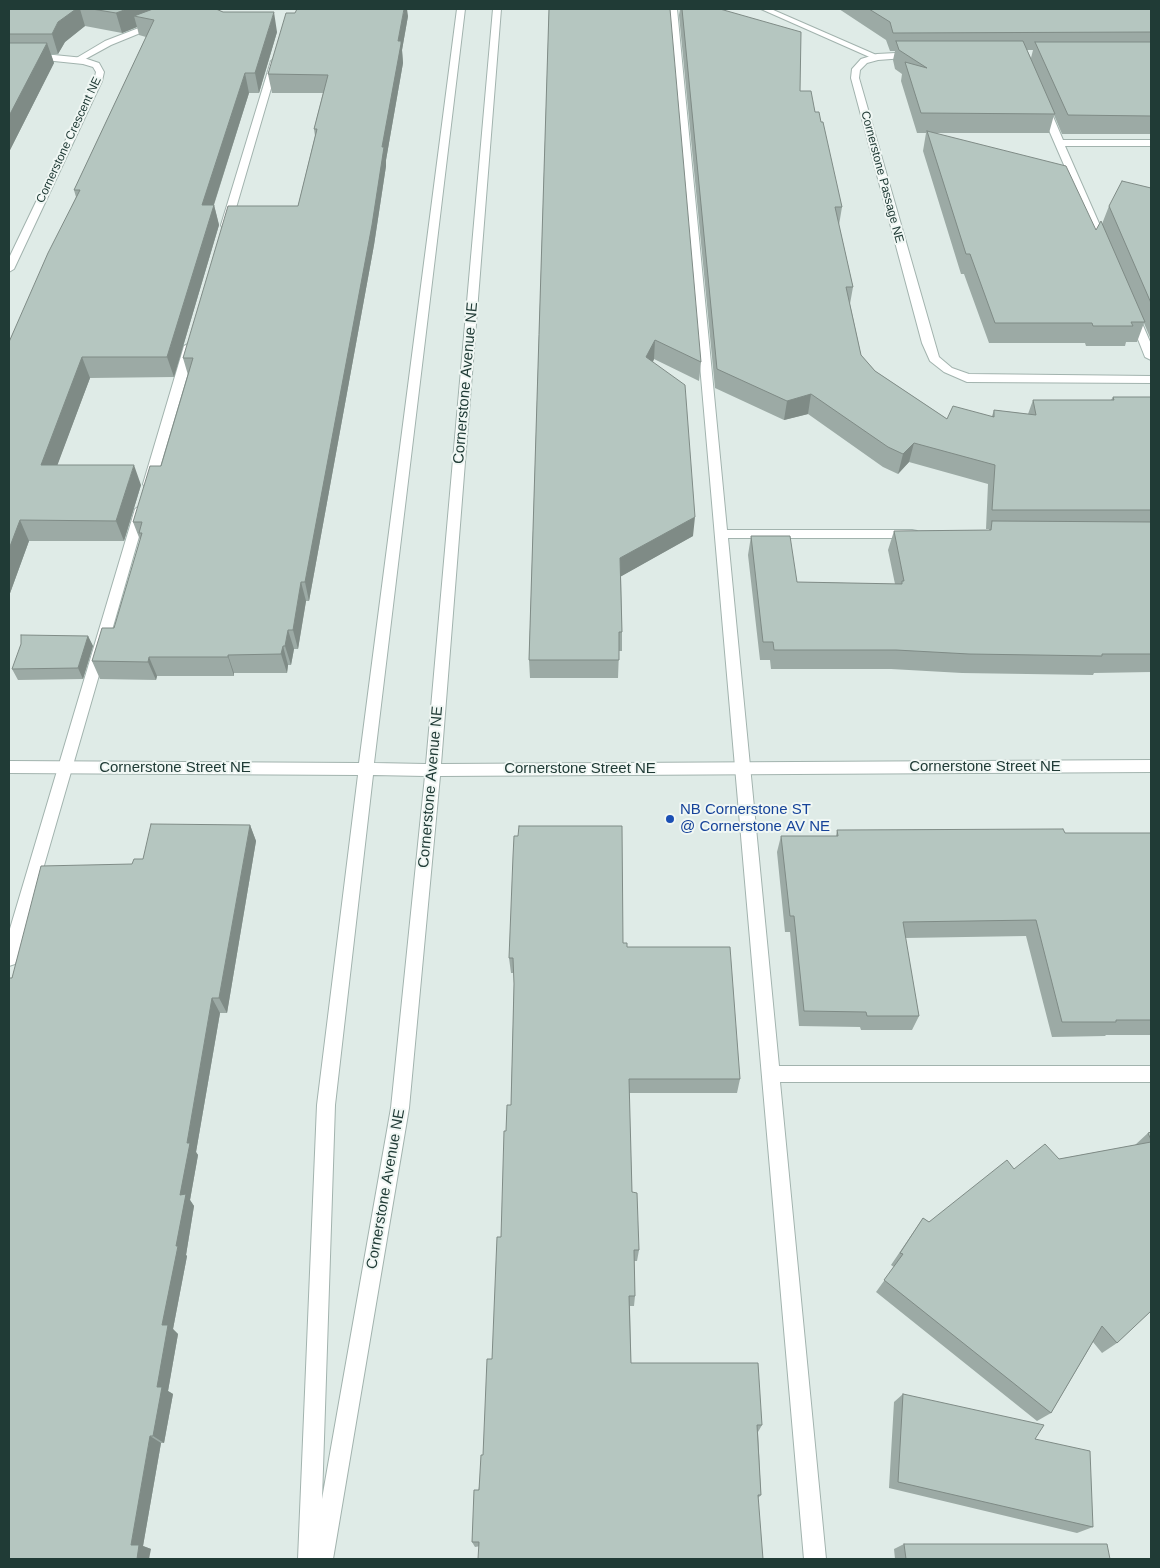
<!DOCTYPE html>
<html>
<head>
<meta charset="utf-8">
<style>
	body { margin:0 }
	#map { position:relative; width:1160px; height:1568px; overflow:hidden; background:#dfebe7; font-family:Arial,sans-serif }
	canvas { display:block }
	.frame { position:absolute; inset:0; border:10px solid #203b36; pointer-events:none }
</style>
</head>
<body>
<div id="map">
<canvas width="1160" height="1568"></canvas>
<div class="frame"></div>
</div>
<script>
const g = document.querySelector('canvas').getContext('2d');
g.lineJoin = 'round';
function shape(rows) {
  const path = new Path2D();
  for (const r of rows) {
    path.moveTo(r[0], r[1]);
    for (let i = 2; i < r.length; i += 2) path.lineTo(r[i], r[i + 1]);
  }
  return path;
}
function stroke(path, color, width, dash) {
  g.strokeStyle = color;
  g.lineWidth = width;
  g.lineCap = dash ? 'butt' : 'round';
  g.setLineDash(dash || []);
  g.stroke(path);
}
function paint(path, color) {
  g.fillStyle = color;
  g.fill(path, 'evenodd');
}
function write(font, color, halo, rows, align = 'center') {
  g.font = font + ' Arial,sans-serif';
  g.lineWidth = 4;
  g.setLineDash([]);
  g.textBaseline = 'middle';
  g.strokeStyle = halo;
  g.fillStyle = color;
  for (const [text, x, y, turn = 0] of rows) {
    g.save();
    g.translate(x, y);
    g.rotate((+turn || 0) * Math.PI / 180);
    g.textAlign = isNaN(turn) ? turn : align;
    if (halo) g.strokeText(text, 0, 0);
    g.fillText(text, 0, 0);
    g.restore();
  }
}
const service = shape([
	[188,9,199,9,111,45,80,62,73,60,105,41,188,9],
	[669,9,677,9,727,530,912,530,917,531,918,534,917,537,912,538,728,538,779,1066,1151,1066,1151,1082,780,1082,826,1559,804,1559,669,9],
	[761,9,771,9,881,57,874,59,761,9],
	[275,58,279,61,231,225,226,228,222,227,221,225,271,61,275,58],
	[1044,104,1049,107,1063,140,1151,140,1151,146,1065,146,1109,246,1108,248,1104,249,1099,246,1039,107,1044,104],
	[1133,311,1138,314,1151,344,1151,360,1145,357,1128,314,1133,311],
	[190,343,196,346,155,484,149,488,145,487,143,484,184,346,190,343],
	[141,505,147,509,17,959,15,964,9,966,9,932,135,509,141,505]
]);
const minor = shape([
	[915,52,918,53,918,57,878,60,867,63,860,70,859,78,939,357,952,368,969,374,1151,376,1151,383,967,382,944,372,930,361,922,343,851,78,852,69,861,59,877,54,915,52],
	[9,55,54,55,84,58,99,63,104,72,102,81,14,269,9,272,9,258,94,81,96,72,93,67,83,64,54,61,9,61,9,55]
]);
const tertiary = shape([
	[457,9,465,9,374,763,426,764,493,9,501,9,441,764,1151,760,1151,772,440,776,409,1108,333,1559,298,1559,317,1105,358,775,9,773,9,761,359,763,457,9],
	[373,775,425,776,391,1108,322,1499,335,1105,373,775]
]);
stroke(service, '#a2b3ae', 2);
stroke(minor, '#a2b3ae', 2);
stroke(tertiary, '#a2b3ae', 2);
paint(service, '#fff');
paint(minor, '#fff');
paint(tertiary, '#fff');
paint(shape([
	[9,9,216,9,223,12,277,32,259,93,249,93,214,205,219,225,174,377,90,378,57,465,141,485,124,541,29,541,9,596,9,342,76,197,74,190,146,37,139,35,137,27,122,33,85,26,65,42,58,54,51,54,54,63,9,152],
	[549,9,701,362,699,381,654,359,653,362,693,536,621,576,622,632,622,651,619,651,618,678,530,678,529,660],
	[680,9,720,9,800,91,815,112,842,207,839,225,853,287,850,304,861,355,875,371,947,419,992,416,994,410,1028,414,1033,400,1111,400,1113,397,1151,397,1151,672,1094,673,1093,675,962,673,891,669,771,669,770,660,760,660,748,555,751,536,797,582,895,584,888,550,894,531,989,530,989,529,986,529,988,484,909,462,898,474,883,467,808,414,784,420,715,388,679,15],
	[839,9,1151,9,1151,134,1062,134,1054,115,1049,133,933,133,1096,230,1102,224,1109,206,1151,188,1151,340,1144,323,1137,342,1126,342,1125,346,1086,346,1085,343,989,343,964,274,961,274,923,151,926,133,917,133,901,81,902,74,895,69,893,60,895,51,890,51,886,40],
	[1027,50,1033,50,1031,58],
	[408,16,402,50,403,63,386,160,386,166,374,245,309,601,306,601,298,649,294,649,291,665,288,665,287,673,234,673,234,676,157,676,156,680,100,679,92,661,114,628,140,540,133,522,161,466,188,375,183,358,298,206,315,136,314,129,323,93,272,93,268,74],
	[88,636,93,646,83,679,18,680,12,669],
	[250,825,256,841,227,1013,220,1013,196,1152,198,1155,190,1200,194,1206,186,1255,187,1256,173,1329,178,1334,168,1391,173,1394,164,1443,161,1443,143,1546,151,1549,9,1559,12,978,132,864,143,859],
	[837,830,1065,833,1151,833,1151,1035,1106,1035,1105,1036,1052,1037,1026,936,905,938,919,1016,912,1030,861,1030,860,1027,799,1026,790,932,785,932,777,852,781,836,836,836],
	[623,943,740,1079,737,1093,629,1093,632,1192,639,1250,637,1261,634,1261,635,1296,634,1306,630,1306,631,1363,762,1425,758,1432,761,1495,758,1498,475,1547,472,1542,483,1455,492,1359,501,1237,511,1105,514,984,514,973,511,973,509,958],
	[1151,1132,1151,1311,1117,1343,1102,1353,1093,1342,1051,1413,1037,1421,876,1292,894,1267,891,1265,923,1218,929,1222,1014,1169,1059,1159,1135,1145,1148,1133],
	[903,1394,1035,1439,1093,1527,1077,1533,889,1488,894,1402],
	[904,1544,1110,1559,895,1559,894,1549]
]), '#9caaa5');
paint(shape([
	[76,9,80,9,85,26,65,42,58,54,52,34,58,22],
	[127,9,183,9,134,16,137,27,122,33,116,13],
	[404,9,407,9,408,16,402,50,403,63,386,160,386,166,374,245,309,601,305,582,382,147,398,41],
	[274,12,277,32,259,93,255,73],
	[47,43,54,63,9,152,9,116],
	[245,73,249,93,207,226,202,205],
	[214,205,219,225,174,377,167,357],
	[655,340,654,359,645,376,646,357],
	[82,357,90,378,50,485,41,465],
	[811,394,808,414,784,420,787,401],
	[914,443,909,462,898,474,903,454],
	[134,465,141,485,124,541,116,521],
	[695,517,693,536,620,577,620,558],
	[20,520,29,541,9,596,9,549],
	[301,582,306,601,298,649,293,630],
	[288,630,294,649,291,665,285,646],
	[88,636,93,646,83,679,78,668],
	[283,646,288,665,287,673,281,654],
	[228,655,234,673,234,676,228,657],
	[149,657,157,676,156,680,148,662],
	[250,825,256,841,227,1013,219,998],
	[212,998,220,1013,196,1152,198,1155,190,1200,194,1206,186,1255,187,1256,173,1329,178,1334,168,1391,173,1394,164,1443,153,1436,162,1325,176,1246,180,1195,187,1143],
	[150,1436,161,1443,143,1546,151,1549,149,1559,137,1559,131,1545]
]), '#7f8b86');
const building = shape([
	[9,9,76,9,58,22,52,34,9,34,9,9],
	[92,9,127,9,116,13,92,9],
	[153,9,216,9,223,12,274,12,255,73,245,73,202,205,214,205,167,357,82,357,41,465,134,465,116,521,20,520,9,549,9,342,48,253,80,190,74,190,154,20,134,16,153,9],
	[297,9,404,9,398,41,401,41,401,44,382,147,384,147,372,225,305,582,301,582,293,630,288,630,285,646,283,646,281,654,228,655,228,657,149,657,148,662,92,661,102,628,114,628,142,533,139,533,142,522,133,522,150,466,161,466,193,358,183,358,228,206,298,206,317,129,314,129,328,75,268,74,286,13,295,13,297,9],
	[549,9,670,9,701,362,655,340,646,357,685,385,695,517,620,558,622,632,619,632,619,660,529,660,549,9],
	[682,9,720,9,801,32,800,91,811,91,815,112,819,112,821,122,823,122,842,207,835,207,853,287,846,287,861,355,875,371,947,419,953,406,994,417,994,410,1036,415,1033,400,1114,400,1113,397,1151,397,1151,510,992,510,995,465,914,443,903,454,888,447,811,394,787,401,717,369,682,9],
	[869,9,1151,9,1151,32,893,33,890,22,869,9],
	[896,41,1023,41,1055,114,921,113,905,62,927,68,899,50,896,41],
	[1035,42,1151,42,1151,116,1068,115,1035,42],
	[9,43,47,43,9,116,9,43],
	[927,131,1066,166,1096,230,1101,221,1145,322,1131,322,1133,326,1093,326,1092,323,995,323,970,254,966,254,927,131],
	[1122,181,1151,188,1151,303,1109,206,1122,181],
	[992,521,1151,522,1151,654,1102,654,1102,656,969,654,896,650,774,650,773,642,763,642,751,536,790,536,797,582,902,584,902,581,904,581,894,531,991,530,992,521],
	[21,635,88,636,78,668,12,669,21,644,21,635],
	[151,824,250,825,219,998,212,998,187,1143,190,1143,180,1195,186,1194,176,1246,178,1246,162,1325,168,1325,157,1387,162,1387,153,1436,150,1436,131,1545,139,1545,137,1559,9,1559,9,978,12,978,41,866,132,864,134,859,143,859,151,824],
	[519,826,622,826,623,943,627,943,627,947,730,947,740,1079,629,1079,632,1192,637,1193,639,1250,634,1250,635,1296,629,1296,631,1363,758,1363,762,1425,757,1425,761,1495,758,1495,763,1559,478,1559,479,1542,472,1542,474,1490,479,1490,481,1455,483,1455,487,1359,492,1359,497,1237,501,1237,504,1131,506,1131,507,1105,511,1105,514,984,513,958,509,958,513,856,514,836,518,836,519,826],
	[1063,829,1065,833,1151,833,1151,1020,1116,1020,1116,1022,1062,1022,1036,920,903,922,919,1016,867,1016,866,1012,804,1011,794,916,790,916,781,836,838,836,837,830,1063,829],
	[1151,1132,1151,1140,1148,1133,1151,1132],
	[1151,1142,1151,1311,1117,1343,1102,1326,1051,1413,884,1280,903,1254,900,1253,923,1218,929,1222,1007,1160,1014,1169,1045,1144,1059,1159,1151,1142],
	[903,1394,1044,1425,1035,1439,1090,1451,1093,1527,898,1482,903,1394],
	[904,1544,1107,1544,1110,1559,906,1559,904,1544]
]);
paint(building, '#b5c6c0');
stroke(building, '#7f8b86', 1);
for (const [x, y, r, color] of [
	[670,819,5,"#1a4fb4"]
]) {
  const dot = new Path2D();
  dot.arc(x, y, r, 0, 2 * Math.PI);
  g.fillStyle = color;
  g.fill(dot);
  stroke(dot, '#f0f7f4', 2);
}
write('12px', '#203b36', '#f0f7f4', [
	["Cornerstone Crescent NE",69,140,-65],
	["Cornerstone Passage NE",882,177,75]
]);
write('15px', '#203b36', '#f0f7f4', [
	["Cornerstone Avenue NE",466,383,-85],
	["Cornerstone Street NE",985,767],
	["Cornerstone Street NE",175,768],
	["Cornerstone Street NE",580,769],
	["Cornerstone Avenue NE",431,787,-85],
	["Cornerstone Avenue NE",386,1189,-80]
]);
write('15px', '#164399', '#f0f7f4', [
	["NB Cornerstone ST",680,810],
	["@ Cornerstone AV NE",680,827]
], 'left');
</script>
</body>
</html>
